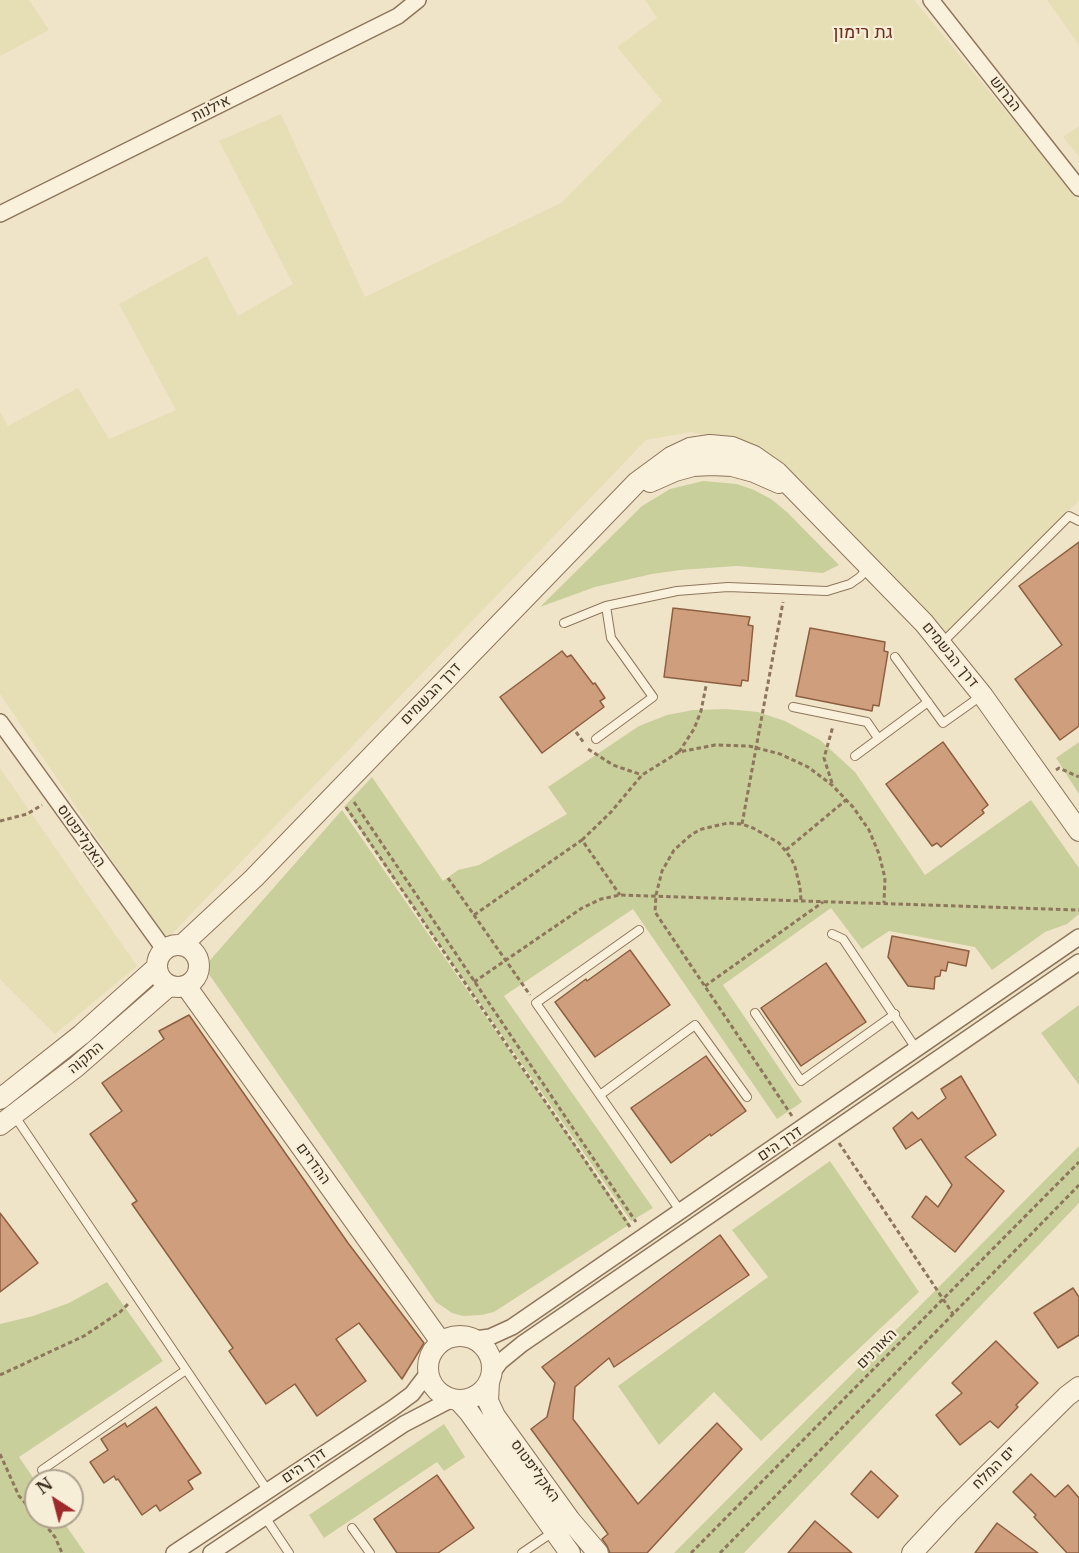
<!DOCTYPE html>
<html>
<head>
<meta charset="utf-8">
<style>
	body { margin:0 }
	#map { position:relative; width:1079px; height:1553px; overflow:hidden; background:#f0e4c8; font-family:"Libre Baskerville",serif }
	canvas { display:block }
	.north { position:absolute; left:24px; top:1469px; width:60px; height:60px; box-sizing:border-box; background:#f7eed8; border:2px solid #ada18e; border-radius:50%; rotate:324deg; font-size:16px; font-weight:700; line-height:24px; text-align:center; color:#3d2e20 }
	.north::after { content:''; display:block; margin:auto; width:21px; height:27px; background:#9e2a2b; clip-path:polygon(50% 0,100% 100%,50% 72%,0 100%) }
</style>
</head>
<body>
<div id="map">
<canvas width="1079" height="1553"></canvas>
<div class="north">N</div>
</div>
<script>
const g = document.querySelector('canvas').getContext('2d');
g.lineJoin = 'round';
function paint(path, color) {
  g.fillStyle = color;
  g.fill(path, 'evenodd');
}
function shape(rows) {
  const path = new Path2D();
  for (const r of rows) {
    if (r.length === 3) {
      path.moveTo(r[0] + r[2], r[1]);
      path.arc(r[0], r[1], r[2], 0, 2 * Math.PI);
      continue;
    }
    path.moveTo(r[0], r[1]);
    for (let i = 2; i < r.length; i += 2) path.lineTo(r[i], r[i + 1]);
  }
  return path;
}
function stroke(path, color, width, dash) {
  g.strokeStyle = color;
  g.lineWidth = width;
  g.lineCap = dash ? 'butt' : 'round';
  g.setLineDash(dash || []);
  g.stroke(path);
}
function write(font, color, halo, rows, align = 'center') {
  g.font = font + ' "Libre Baskerville",Heebo,serif';
  g.lineWidth = 4.5;
  g.setLineDash([]);
  g.textBaseline = 'middle';
  g.strokeStyle = halo;
  g.fillStyle = color;
  for (const [text, x, y, turn = 0] of rows) {
    g.save();
    g.translate(x, y);
    g.rotate((+turn || 0) * Math.PI / 180);
    g.textAlign = isNaN(turn) ? turn : align;
    if (halo) g.strokeText(text, 0, 0);
    g.fillText(text, 0, 0);
    g.restore();
  }
}
paint(shape([
	[0,0,29,0,49,30,0,56],
	[645,0,914,0,1079,200,1079,500,942,638,756,446,691,432,646,440,166,940,0,694,0,412,8,426,78,388,109,439,176,410,119,304,207,256,238,316,293,284,219,141,281,114,365,297,561,203,662,101,617,47,657,18],
	[1047,0,1079,0,1079,45],
	[1079,126,1079,157,1063,137],
	[0,768,137,966,55,1034,0,979]
]), '#e6deb5');
paint(shape([
	[703,481,737,484,754,490,771,499,787,512,839,565,823,573,737,566,680,570,652,574,595,587,540,607,642,506,670,489],
	[727,709,758,712,785,721,820,740,855,772,925,875,1031,800,1079,868,1079,914,1067,924,1045,932,992,970,975,947,889,931,862,949,831,908,723,985,802,1102,777,1119,633,909,504,996,653,1208,631,1221,344,807,372,777,443,881,458,870,479,865,567,814,548,787,639,726,667,715,693,710],
	[1079,742,1079,794,1056,758],
	[342,810,630,1224,494,1312,481,1315,463,1316,452,1313,436,1302,204,967],
	[1079,1005,1079,1085,1041,1033],
	[1079,1146,1079,1203,744,1553,674,1553],
	[830,1161,919,1292,761,1441,714,1392,659,1445,618,1386,768,1277,732,1230],
	[107,1282,163,1361,19,1457,36,1482,36,1517,60,1517,85,1553,0,1553,0,1324,33,1316,69,1303],
	[444,1424,465,1457,444,1471,437,1462,324,1538,309,1515]
]), '#c9cf9b');
const building = shape([
	[1079,542,1079,726,1060,740,1015,679,1062,645,1019,586,1079,542],
	[673,608,750,617,748,625,753,626,748,681,742,680,741,686,664,677,673,608],
	[810,628,885,642,884,651,888,652,879,706,873,705,872,711,796,696,810,628],
	[562,651,567,657,571,655,593,684,595,683,605,698,600,701,604,707,542,753,500,697,562,651],
	[943,742,988,805,982,810,984,813,941,847,937,843,932,846,886,784,943,742],
	[892,936,969,951,966,966,948,962,946,971,941,970,940,976,935,977,934,989,908,986,888,957,892,936],
	[630,950,670,1005,595,1057,555,1002,586,979,587,981,630,950],
	[826,963,866,1022,801,1066,761,1008,826,963],
	[189,1015,348,1243,424,1343,402,1379,359,1323,336,1339,366,1381,317,1416,295,1384,266,1404,229,1351,233,1348,132,1204,137,1201,90,1134,122,1111,102,1083,164,1039,159,1031,189,1015],
	[706,1056,746,1111,711,1136,710,1134,671,1163,631,1108,706,1056],
	[961,1076,996,1135,965,1157,1004,1191,955,1252,912,1217,926,1196,938,1207,952,1185,921,1139,906,1149,893,1128,912,1112,918,1119,946,1098,941,1089,961,1076],
	[0,1213,38,1263,0,1292,0,1213],
	[720,1235,749,1275,614,1367,609,1358,575,1387,573,1419,638,1504,717,1423,742,1449,647,1553,610,1553,607,1546,602,1539,608,1534,531,1429,547,1417,555,1383,542,1367,720,1235],
	[1073,1288,1079,1297,1079,1335,1058,1348,1034,1313,1073,1288],
	[996,1341,1038,1383,1016,1405,1018,1407,998,1428,990,1421,960,1445,936,1415,962,1393,952,1383,996,1341],
	[156,1407,201,1473,188,1481,193,1489,160,1511,156,1505,142,1515,118,1479,116,1480,114,1476,104,1483,90,1462,108,1450,101,1439,125,1423,127,1427,156,1407],
	[871,1471,898,1496,878,1518,851,1494,871,1471],
	[1031,1474,1055,1497,1068,1485,1079,1498,1079,1553,1067,1553,1034,1517,1036,1515,1013,1492,1031,1474],
	[437,1475,474,1528,438,1553,397,1553,374,1519,437,1475],
	[815,1521,852,1553,788,1553,815,1521],
	[997,1523,1038,1553,975,1553,997,1523]
]);
paint(building, '#cf9f7d');
stroke(building, '#8d5f41', 1.5);
const service = shape([
	[564,623,606,606,677,591,728,587,827,591,850,584,860,577,868,568],
	[942,643,1069,516,1079,521],
	[895,657,943,723,981,696],
	[793,707,867,722,878,738],
	[596,739,653,697,611,638,606,606],
	[855,756,928,702],
	[639,930,536,1003,681,1212],
	[832,934,843,939,917,1050],
	[755,1013,801,1081,895,1014],
	[600,1095,695,1025,747,1097],
	[14,1115,268,1491],
	[42,1470,186,1370],
	[265,1517,289,1553],
	[352,1528,370,1553],
	[522,1553,553,1532]
]);
const minor = shape([
	[931,0,1079,188],
	[0,214,398,16,418,0],
	[0,722,164,949],
	[475,1339,490,1337,512,1327,1079,937],
	[492,1373,500,1362,522,1344,1079,962],
	[174,1553,393,1408,412,1394,428,1373],
	[211,1553,404,1424,452,1399]
]);
const tertiary = shape([
	[650,482,675,471,693,466,712,465,732,466,754,472,779,483],
	[178,966,21],
	[182,945,254,878,637,482,671,457,690,448,710,445,732,447,754,456,777,472,924,623,983,696,1079,831],
	[186,986,441,1342],
	[0,1099,81,1035,156,968],
	[0,1125,76,1067,169,986],
	[460,1368,32],
	[489,1382,488,1401,495,1416,570,1520,598,1553],
	[458,1400,469,1412,570,1553],
	[912,1553,949,1513,1067,1396,1079,1387]
]);
stroke(service, '#8d765c', 10);
stroke(minor, '#8d765c', 18);
stroke(tertiary, '#8d765c', 22);
stroke(shape([
	[576,732,584,743],
	[588,749,613,765,642,775],
	[679,752,694,729,701,711,706,686],
	[1056,770,1059,768,1079,777],
	[832,783,824,758,833,726],
	[354,802,636,1222],
	[346,807,630,1227],
	[0,821,27,814,42,805],
	[742,824,783,602],
	[582,840,611,812,642,775,679,752,715,745,749,746,780,754,808,767,832,785,853,807,869,830,879,854,885,878,884,903],
	[786,850,846,800],
	[448,878,530,995],
	[474,915,582,840,620,895],
	[474,982,582,908,601,899,620,895,1079,910],
	[705,986,823,902],
	[792,1116,655,912,656,895,662,871,674,850,692,834,702,829,728,823,742,824,753,828,779,843,791,858,795,867,800,887,801,900],
	[839,1143,953,1314],
	[0,1375,84,1336,120,1312,129,1303],
	[0,1454,19,1496,36,1515],
	[39,1517,55,1537,62,1553],
	[691,1553,1079,1162],
	[720,1553,1079,1185]
]), '#8d765c', 3, [4.5, 3]);
stroke(service, '#faf1dc', 8);
stroke(minor, '#faf1dc', 15);
stroke(tertiary, '#faf1dc', 20);
write('15px', '#3d2e20', '#f7eed8', [
	["הברוש",1005,94,52],
	["אילנות",211,109,-26],
	["דרך הבשמים",950,655,51],
	["דרך הבשמים",431,694,-46],
	["האקליפטוס",81,836,55],
	["התקוה",86,1058,-40],
	["דרך הים",780,1144,-34],
	["ההדרים",313,1164,54],
	["האורנים",877,1349,-45],
	["דרך הים",304,1466,-34],
	["ים המלח",994,1468,-45],
	["האקליפטוס",535,1471,54]
]);
write('18px', '#6b2e1e', '#f7eed8', [
	["גת רימון",863,33]
]);
</script>
</body>
</html>
